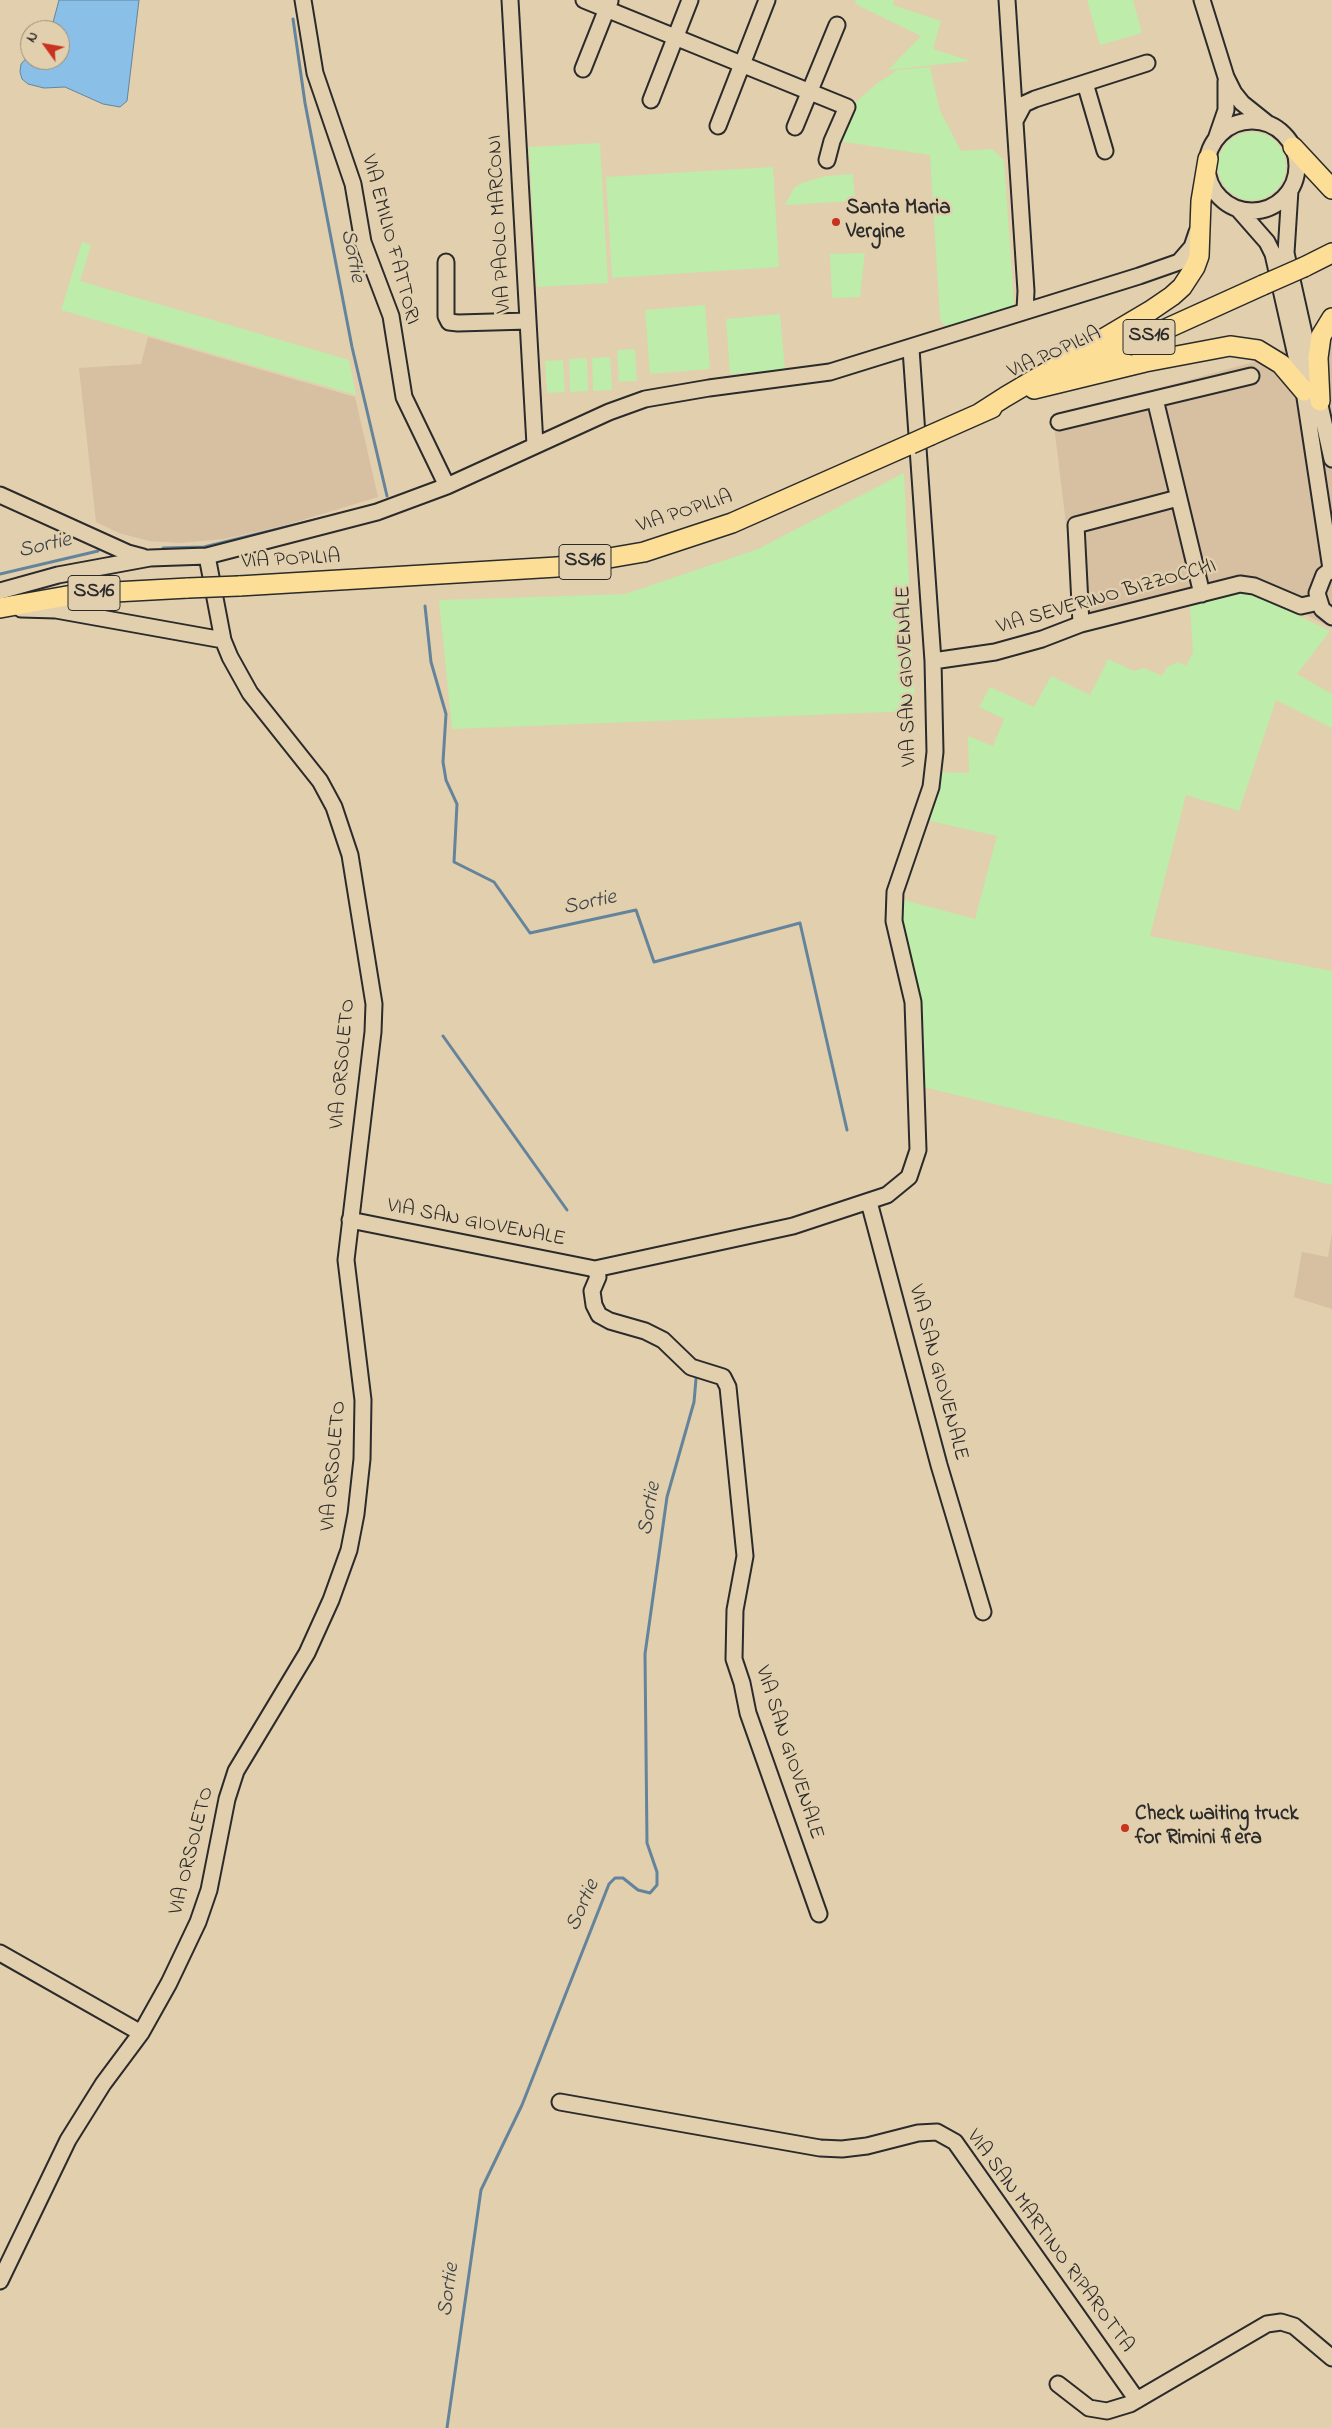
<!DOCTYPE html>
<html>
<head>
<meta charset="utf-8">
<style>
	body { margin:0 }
	#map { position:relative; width:1332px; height:2428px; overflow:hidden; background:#e2cfad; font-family:"Indie Flower",sans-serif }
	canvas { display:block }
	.north { position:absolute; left:20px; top:20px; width:50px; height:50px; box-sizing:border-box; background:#e2cfad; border:1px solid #998d79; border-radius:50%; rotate:302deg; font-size:14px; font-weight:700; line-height:20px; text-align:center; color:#2b2b2b }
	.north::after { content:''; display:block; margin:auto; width:18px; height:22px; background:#c8321e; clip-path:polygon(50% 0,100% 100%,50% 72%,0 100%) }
</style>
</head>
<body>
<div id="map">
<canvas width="1332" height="2428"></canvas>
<div class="north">N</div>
</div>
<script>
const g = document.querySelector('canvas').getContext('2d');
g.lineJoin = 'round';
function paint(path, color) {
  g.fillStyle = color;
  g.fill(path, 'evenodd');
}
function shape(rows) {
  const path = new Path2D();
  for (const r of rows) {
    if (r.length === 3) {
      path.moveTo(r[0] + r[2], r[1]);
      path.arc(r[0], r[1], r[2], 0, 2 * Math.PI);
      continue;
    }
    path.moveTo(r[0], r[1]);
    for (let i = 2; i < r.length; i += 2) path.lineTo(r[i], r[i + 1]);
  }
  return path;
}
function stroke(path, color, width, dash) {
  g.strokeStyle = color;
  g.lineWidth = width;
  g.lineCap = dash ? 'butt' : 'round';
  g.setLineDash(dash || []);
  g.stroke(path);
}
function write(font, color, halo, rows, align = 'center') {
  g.font = font + ' "Indie Flower",sans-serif';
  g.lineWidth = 5;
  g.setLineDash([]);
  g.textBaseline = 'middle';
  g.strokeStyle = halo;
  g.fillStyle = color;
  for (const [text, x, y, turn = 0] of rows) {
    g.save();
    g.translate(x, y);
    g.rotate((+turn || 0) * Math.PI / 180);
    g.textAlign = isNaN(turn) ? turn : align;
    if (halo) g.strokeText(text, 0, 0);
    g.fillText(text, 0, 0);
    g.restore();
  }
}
paint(shape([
	[1332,330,1332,628,1241,582,1078,623,1053,417,1254,362],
	[148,337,355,397,378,497,286,525,224,539,179,543,149,541,119,533,96,522,79,368,141,364],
	[1332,1233,1332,1309,1294,1297,1302,1252,1328,1257]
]), '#d7bfa1');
paint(shape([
	[856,0,894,0,893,5,941,21,933,49,971,61,888,70,921,36,855,4],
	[1087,0,1133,0,1142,33,1100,45],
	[930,67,940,111,961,151,992,149,1004,160,1014,305,1006,311,957,327,950,324,946,326,942,323,940,318,930,155,838,141,854,104,875,85,897,70],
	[1252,166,34],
	[600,143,608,283,537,287,529,147],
	[773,167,779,267,612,278,606,177],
	[853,174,855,201,785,205,794,188,802,183,826,176],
	[82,242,91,245,80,281,349,360,356,395,61,310],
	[865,253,860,297,832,298,830,254],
	[705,305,710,369,650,374,645,310],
	[780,314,785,370,730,374,726,319],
	[635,349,637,381,619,382,617,350],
	[610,357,612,390,593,391,592,358],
	[587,358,588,391,570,392,569,359],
	[563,360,565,392,547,393,545,361],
	[904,473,915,711,452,729,439,600,625,594,758,549],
	[1240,593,1256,595,1330,631,1297,674,1332,694,1332,728,1276,700,1239,811,1186,795,1150,936,1332,971,1332,1185,923,1087,918,992,902,920,904,900,975,919,997,836,925,820,939,772,969,773,968,736,993,746,1004,719,979,707,990,687,1034,707,1051,676,1090,695,1108,659,1134,671,1144,668,1162,676,1167,667,1178,662,1186,666,1193,653,1190,605]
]), '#bdecab');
const water = shape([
	[59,0,139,0,127,101,120,107,103,104,65,87,44,88,28,84,22,79,20,72,21,64,30,54,30,60,60,60,60,30,51,30,59,0]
]);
paint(water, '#8abfe7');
stroke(water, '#64849c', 1);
stroke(shape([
	[293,19,305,103,352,347,387,496],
	[163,548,204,547,323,518],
	[0,574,98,551],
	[425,606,431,662,446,714,443,762,446,780,457,804,454,862,494,882,530,933,636,910,654,962,800,923,847,1130],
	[443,1036,567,1210],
	[447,2428,481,2190,522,2105,609,1884,615,1878,623,1878,638,1890,650,1893,657,1885,657,1872,647,1843,645,1654,667,1497,694,1402,696,1379]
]), '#64849c', 3);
const minor = shape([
	[303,0,315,73,353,184,363,242,391,316,404,397,447,486],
	[510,0,535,445],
	[584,0,847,107,832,141,827,160],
	[1007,0,1026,291,1025,310],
	[1202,0,1226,77,1234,93,1242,103,1267,123],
	[583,69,610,1],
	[1085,83,1105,151],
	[651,100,690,0],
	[1016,119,1024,104,1035,99,1147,63],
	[1252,166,45],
	[718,126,767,0],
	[795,127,837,25],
	[1216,139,1226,110,1226,81],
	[1290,190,1286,253,1332,459],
	[1238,209,1267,242,1273,254,1304,391,1331,569],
	[446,262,446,316,449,322,458,323,528,321],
	[911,349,917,435],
	[1155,399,1202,594],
	[1059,422,1251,376],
	[0,495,128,553,143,557],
	[1332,569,1324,575,1317,593,1322,609,1332,617],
	[0,591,58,575,150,558,207,556,377,512,447,486,609,412,645,399,709,388,830,372,1139,276,1179,262,1192,247,1197,232],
	[21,609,56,610,223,640],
	[1081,624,1076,525,1178,498],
	[933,661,995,652,1042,639,1081,624,1240,584,1254,586,1301,606,1319,602],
	[869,1202,939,1465,983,1612],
	[350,1220,595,1269,793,1226,887,1195,909,1177,918,1150,913,1002,894,921,895,892,931,787,935,752,933,661,918,448],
	[595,1269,598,1277,592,1291,594,1305,599,1315,610,1321,645,1331,663,1340,691,1367,723,1377,728,1387,745,1556,735,1610,734,1659,742,1683,748,1713,819,1914],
	[0,1953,141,2033],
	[560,2102,820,2148,842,2149,867,2146,918,2133,937,2132,955,2142,1137,2400],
	[0,2281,68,2140,103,2084,141,2033,169,1983,198,1922,209,1890,227,1799,236,1771,307,1653,331,1600,349,1550,356,1514,362,1459,363,1400,346,1260,373,1032,374,1004,350,855,334,807,320,781,250,693,230,657,223,640,207,556],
	[1058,2384,1089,2408,1107,2411,1130,2404,1267,2324,1281,2322,1294,2326,1332,2358]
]);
const major = shape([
	[1293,147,1332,189],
	[1304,267,1332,253],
	[1064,375,1263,285],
	[1034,389,1145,362,1230,346,1258,350,1281,364,1304,391],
	[1320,401,1318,358,1321,336,1332,318],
	[980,413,1005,397,1150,311,1172,296,1182,287,1195,267,1199,256,1201,201,1208,159],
	[931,435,992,408],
	[239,586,557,567,644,552,732,523,911,444],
	[0,608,78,594,188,588]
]);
stroke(minor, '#2b2b2b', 19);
stroke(major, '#2b2b2b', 22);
stroke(minor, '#e2cfad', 15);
stroke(major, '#fcde96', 19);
const majorBridge = shape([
	[1263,285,1304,267],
	[911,444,931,435],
	[188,588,239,586]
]);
stroke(majorBridge, '#2b2b2b', 22, []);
stroke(majorBridge, '#fcde96', 19);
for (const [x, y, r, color] of [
	[836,222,5,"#c8321e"],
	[1125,1828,5,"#c8321e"]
]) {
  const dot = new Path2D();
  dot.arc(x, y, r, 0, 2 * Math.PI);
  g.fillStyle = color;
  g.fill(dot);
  stroke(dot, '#e2cfad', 2);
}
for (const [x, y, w] of [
	[1149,337,52],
	[585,562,52],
	[94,593,52]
]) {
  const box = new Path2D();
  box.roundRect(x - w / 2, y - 17.5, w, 35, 4);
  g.fillStyle = '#e2cfad';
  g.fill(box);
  stroke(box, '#2b2b2b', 1);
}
write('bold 20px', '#2b2b2b', null, [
	["SS16",1149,337],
	["SS16",585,562],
	["SS16",94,593]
]);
write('bold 21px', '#2b2b2b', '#e2cfad', [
	["Santa Maria",846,210],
	["Vergine",846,234],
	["Check waiting truck",1135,1816],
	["for Rimini fiera",1135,1840]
], 'left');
write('21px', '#2b2b2b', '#e2cfad', [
	["VIA PAOLO MARCONI",501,224,-93],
	["VIA EMILIO FATTORI",389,240,75],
	["VIA POPILIA",1055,354,-24],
	["VIA POPILIA",685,513,-18],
	["VIA POPILIA",291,561,-3],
	["VIA SEVERINO BIZZOCCHI",1107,598,-16],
	["VIA SAN GIOVENALE",908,676,-92],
	["VIA ORSOLETO",344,1064,-85],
	["VIA SAN GIOVENALE",476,1224,11],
	["VIA SAN GIOVENALE",937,1373,75],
	["VIA ORSOLETO",335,1466,-85],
	["VIA SAN GIOVENALE",788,1753,72],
	["VIA ORSOLETO",193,1851,-76],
	["VIA SAN MARTINO RIPAROTTA",1049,2242,54]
]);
write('italic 22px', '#394147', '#e2cfad', [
	["Sortie",351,256,79],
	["Sortie",45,547,-13],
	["Sortie",590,904,-12],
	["Sortie",651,1509,-80],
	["Sortie",584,1906,-66],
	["Sortie",450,2290,-82]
]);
</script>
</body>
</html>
